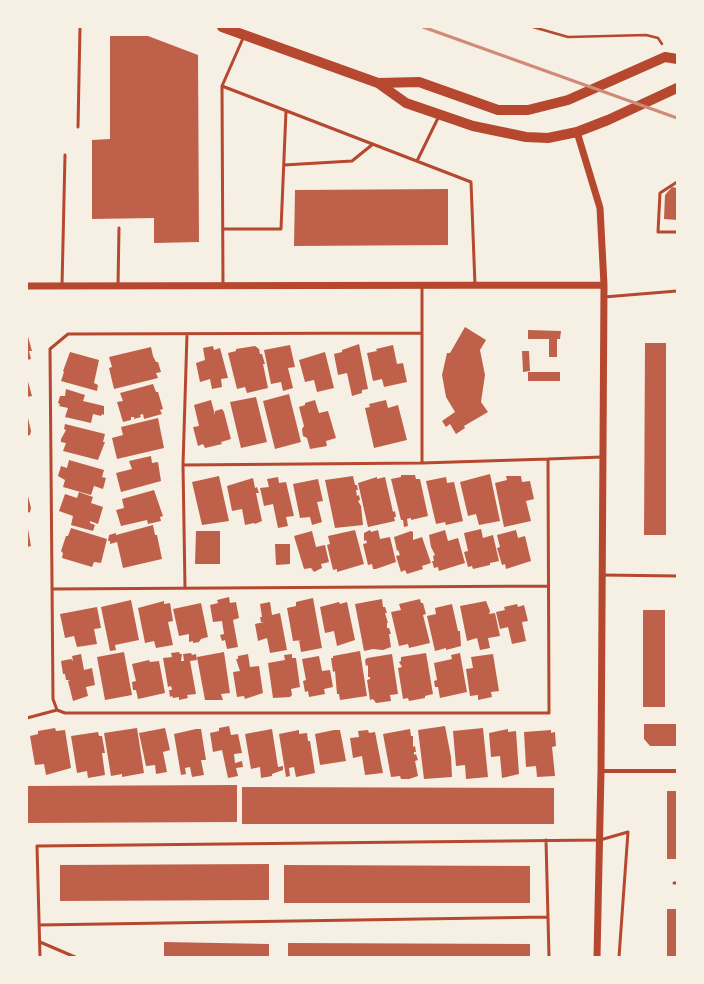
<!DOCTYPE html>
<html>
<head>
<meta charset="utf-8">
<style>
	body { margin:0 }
	#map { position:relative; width:704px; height:984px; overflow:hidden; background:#f6efe4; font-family:"Fira Sans Condensed",sans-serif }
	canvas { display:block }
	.frame { position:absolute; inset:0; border:28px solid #f6efe4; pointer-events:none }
</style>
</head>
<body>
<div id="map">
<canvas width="704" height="984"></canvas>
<div class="frame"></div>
</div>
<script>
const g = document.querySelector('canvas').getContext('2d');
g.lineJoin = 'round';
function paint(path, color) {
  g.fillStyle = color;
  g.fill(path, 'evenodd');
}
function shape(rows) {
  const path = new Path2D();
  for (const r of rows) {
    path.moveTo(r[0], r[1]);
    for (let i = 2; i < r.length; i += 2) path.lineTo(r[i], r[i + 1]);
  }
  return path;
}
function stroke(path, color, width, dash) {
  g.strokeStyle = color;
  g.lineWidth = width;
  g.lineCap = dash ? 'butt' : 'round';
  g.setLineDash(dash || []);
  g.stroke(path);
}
paint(shape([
	[110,36,148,36,198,55,199,242,154,243,154,218,92,219,92,140,110,139],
	[672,187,677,188,677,220,664,219,665,195],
	[448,189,448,245,294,246,295,190],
	[465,327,486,340,480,350,485,375,481,402,488,412,464,426,465,428,456,434,450,424,446,427,442,421,455,412,446,397,442,375,447,353,450,353],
	[528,330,561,331,560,339,557,339,557,357,549,357,549,339,528,339],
	[27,333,32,351,29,351,31,359,27,360],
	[645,343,666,343,666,535,644,535],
	[359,344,368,389,362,390,362,393,352,396,347,373,338,375,334,354,342,352,342,350],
	[290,345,295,367,288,368,293,388,283,391,281,382,271,384,264,350],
	[393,345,397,364,403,363,407,382,384,387,382,379,373,381,367,353,377,351,376,349],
	[213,346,214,350,220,348,228,378,221,379,222,387,212,389,210,379,200,382,196,363,205,360,203,348],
	[255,346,259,349,260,354,262,354,265,364,263,364,268,388,247,393,245,387,237,389,228,353,236,351,236,349],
	[151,347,153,356,156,362,158,362,161,372,156,373,158,378,114,389,109,368,112,367,109,357],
	[522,351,529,351,530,371,523,372],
	[70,352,99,360,94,383,98,385,97,391,61,381,64,372,63,371],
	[325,352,334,388,317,392,314,380,305,382,299,360],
	[528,372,560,372,560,381,528,381],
	[27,378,32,396,27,397],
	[153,384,156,392,158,392,163,409,160,410,162,414,144,419,143,414,140,415,141,417,134,419,134,417,131,417,131,420,123,422,117,402,123,401,120,393],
	[66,389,85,395,83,401,104,406,104,415,102,414,101,416,93,414,91,423,65,417,68,408,59,406,60,404,58,403,60,396,65,396],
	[289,394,301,442,275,449,263,401],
	[256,397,267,442,241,448,230,402],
	[211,400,215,415,215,411,222,409,224,412,231,439,221,442,222,444,205,448,203,444,198,446,193,427,199,426,194,405],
	[315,400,319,413,328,411,336,438,326,441,327,446,310,449,307,438,303,436,302,429,304,426,299,407,305,405,305,403],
	[386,400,388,408,398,405,407,440,374,448,365,408,370,407,369,404],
	[28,418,31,431,30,435,27,436],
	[158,418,164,448,117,459,112,438,123,435,121,427],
	[65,424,105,434,103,442,105,442,98,460,63,451,66,443,61,442,61,439,66,430,64,429],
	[151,456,152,463,158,462,161,481,121,492,116,473,132,469,129,461],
	[69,460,104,470,102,477,106,478,103,489,94,486,91,495,63,487,65,480,58,476,61,466,67,468],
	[490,474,500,521,479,525,476,514,468,516,460,482],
	[401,475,415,475,416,479,420,479,428,516,411,520,411,518,407,519,408,526,404,527,403,520,401,520,391,479,401,477],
	[219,476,229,521,202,525,192,482],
	[353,476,355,485,357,485,358,490,356,490,357,496,359,495,360,500,358,501,361,506,363,525,335,528,325,480],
	[506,476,521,476,522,482,530,481,534,499,526,501,531,521,504,527,495,483,507,480],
	[278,477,279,483,286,482,294,516,286,517,288,526,278,528,273,504,264,506,260,488,269,487,267,479],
	[377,477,377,479,385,477,393,512,395,511,396,517,394,517,395,521,368,527,358,483],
	[446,477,447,483,454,482,463,521,446,525,445,522,436,524,426,481],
	[253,478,255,488,257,487,259,493,256,493,262,521,255,524,254,523,245,525,242,509,232,511,227,486],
	[318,479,323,501,317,502,322,522,312,525,310,517,300,518,293,484],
	[154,490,163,516,160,517,161,521,148,524,147,520,121,526,116,510,124,508,122,499],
	[79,492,93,497,91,503,103,507,98,524,90,521,90,523,95,525,93,531,71,525,73,516,59,511,65,494,77,498],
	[28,496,31,508,30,512,27,513],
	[153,525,155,535,157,535,162,559,123,568,117,542,110,544,110,541,108,541,109,535,116,533,116,535],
	[71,528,107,539,101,563,94,562,92,567,62,558,63,553,61,551,66,536,68,536],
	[28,529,31,546,27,547,27,529],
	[481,529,483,538,493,535,499,561,490,563,490,565,473,569,472,566,468,567,464,552,468,551,464,533],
	[355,530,364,564,337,572,337,569,333,570,327,545,330,544,328,536],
	[370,530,371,532,378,530,380,539,390,537,396,562,376,569,373,569,372,564,368,565,363,544,367,543,366,540,364,541,364,533],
	[445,530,448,541,458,538,465,563,439,571,438,567,434,568,432,561,434,561,433,556,435,555,431,547,429,535],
	[516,530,518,538,525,536,531,561,506,569,505,564,502,565,497,548,500,547,497,535],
	[196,531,220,531,220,564,195,564],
	[312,531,316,547,325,545,329,562,321,564,322,568,314,572,311,568,304,569,294,536],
	[411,531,413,532,413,540,422,537,431,563,422,566,423,569,407,574,405,570,401,572,396,556,400,555,398,550,397,551,394,537],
	[275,544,290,544,290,564,276,565],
	[229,597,230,603,236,602,239,618,233,620,238,647,227,649,225,640,222,641,220,635,224,634,222,621,213,622,210,605,218,603,217,600],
	[313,598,322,648,301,652,299,640,302,640,293,641,287,608,296,606,296,602],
	[382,599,383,607,385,607,387,613,385,613,388,623,387,623,387,628,389,628,391,634,389,634,391,647,383,650,373,649,364,651,355,604],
	[420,599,421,603,423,603,426,614,423,615,430,643,409,648,408,644,399,646,391,612,401,610,399,604],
	[131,600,139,640,115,645,116,650,110,651,101,607],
	[164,601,164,604,170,603,173,621,168,622,173,645,156,648,154,641,145,643,138,608],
	[486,601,490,611,489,614,495,613,500,636,488,638,490,648,480,650,477,638,467,641,460,606],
	[270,602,272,615,280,613,287,650,270,653,267,638,258,641,255,624,264,622,261,622,260,617,262,617,260,604],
	[339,602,340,604,347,602,355,640,337,646,334,631,325,633,320,607],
	[201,603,208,637,201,639,199,642,193,643,193,641,189,642,189,634,179,636,173,609],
	[452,604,458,631,460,631,461,646,446,650,446,648,435,651,427,616,436,614,435,608],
	[517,604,518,607,524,605,528,621,522,622,526,641,512,644,508,627,500,629,496,612,505,610,504,607],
	[97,607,101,628,94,629,97,644,77,647,74,636,65,638,60,614],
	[643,610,665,610,665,707,643,707],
	[360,651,367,696,340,700,339,694,337,694,335,671,333,672,331,658,333,658,333,656],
	[124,652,132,695,105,700,97,657],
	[179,652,180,654,182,654,181,661,184,661,183,654,191,653,192,655,196,654,197,660,190,661,196,694,187,695,188,698,179,700,179,697,173,698,172,696,170,697,169,690,172,690,171,686,168,687,163,658,172,657,171,653],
	[224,652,230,693,221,694,223,700,205,700,197,657],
	[426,653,433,694,425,696,425,698,409,701,408,698,403,699,398,668,402,667,399,662,401,661,401,657],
	[460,653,467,692,440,698,438,687,435,687,434,681,437,680,434,663,452,659,451,655],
	[81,654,84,670,92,668,95,685,86,687,88,696,73,701,68,681,70,680,66,680,65,674,63,674,61,661,71,659,73,661,72,656],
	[248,654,250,667,259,666,263,693,245,699,244,696,237,697,233,672,240,671,236,659,238,659,238,656],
	[292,654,292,658,296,658,300,687,291,689,292,695,290,697,273,698,268,663,285,660,284,655],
	[392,654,398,694,390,695,391,701,376,703,373,699,370,700,367,680,370,679,370,677,368,677,368,665,366,666,365,660,367,658],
	[493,654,499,691,491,692,492,697,478,700,478,695,470,696,466,669,473,668,471,657],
	[319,656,322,671,330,670,333,687,324,689,325,694,309,697,308,691,305,692,303,681,306,680,302,659],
	[149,660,150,662,159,661,165,693,138,699,136,690,133,690,132,682,136,681,132,664],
	[644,724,677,724,677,746,650,746,644,739],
	[229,726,231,735,238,734,242,753,234,754,235,763,242,761,243,767,236,768,238,776,228,778,222,750,213,752,210,733,219,731,219,728],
	[445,726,451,757,452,777,424,779,418,730],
	[55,728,56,731,65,730,71,768,46,775,44,764,35,765,30,736,38,734,38,731],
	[137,728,144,773,122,777,122,774,111,776,104,733],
	[165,728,170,750,163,752,167,772,156,774,155,765,146,766,139,733],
	[483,728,488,777,466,779,465,765,456,766,453,731],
	[196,729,201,729,206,760,201,760,204,775,192,777,190,767,185,768,186,774,181,775,174,734],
	[272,729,278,767,283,766,283,770,272,774,272,776,261,778,260,767,251,769,245,734],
	[410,729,411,736,413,736,413,747,415,746,416,752,414,752,414,755,416,754,418,760,415,761,418,776,409,779,401,779,400,776,391,777,383,734],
	[508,729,508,732,516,731,519,774,502,778,500,756,491,757,489,733],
	[299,730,299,734,307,733,308,741,310,741,315,773,296,777,294,767,289,768,290,776,286,777,279,734],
	[334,730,340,730,346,761,320,765,315,734],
	[368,730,369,733,375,732,383,773,365,775,362,756,353,758,350,738,359,737,358,731],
	[551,730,551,733,555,732,556,746,552,747,555,776,537,777,536,766,526,767,524,732],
	[98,732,99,736,102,736,105,753,102,753,105,775,88,778,87,771,77,773,71,736],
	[237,785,237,822,27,823,27,786],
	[242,787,554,788,554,824,242,824],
	[667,791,677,791,677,859,667,859],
	[269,864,269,900,60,901,60,865],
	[284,865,530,866,530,903,284,903],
	[667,909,677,909,677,957,667,957],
	[164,942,269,944,269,957,164,957],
	[288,943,530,944,530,957,288,957]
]), '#bf614a');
stroke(shape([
	[533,27,568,37,646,35,658,38,662,44]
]), '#b5482f', 2.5);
stroke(shape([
	[222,86,471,182,475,285],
	[78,127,80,27],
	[417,161,439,116],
	[284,165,352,161,373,144],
	[677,182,660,193,658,232,677,232],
	[223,229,281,229,286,111],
	[62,286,65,155],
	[118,286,119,228],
	[223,286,222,86,244,36],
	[604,297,677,291],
	[548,459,602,457],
	[422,463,422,287],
	[183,465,422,463,548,459,549,713,65,713,57,710,53,699,50,349,68,334,421,333],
	[602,575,677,576],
	[185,588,183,465,187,334],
	[53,589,548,586],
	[27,718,57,710],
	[546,840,549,957],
	[674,883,677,883],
	[39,925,548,917],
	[40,942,75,957],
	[40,957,37,846,600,840,628,832,619,957]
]), '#b5482f', 3);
stroke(shape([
	[601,771,677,771]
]), '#b5482f', 4);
stroke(shape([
	[577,132,600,208,604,285,601,771,597,957],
	[27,286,604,285]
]), '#b5482f', 7);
stroke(shape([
	[222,27,378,83,406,103,473,126,526,137,548,138,577,132,608,120,677,88],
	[378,83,419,82,498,110,528,110,568,100,665,57,677,59]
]), '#b5482f', 10);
stroke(shape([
	[423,27,677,118]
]), '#cf8b77', 3);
</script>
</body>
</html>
